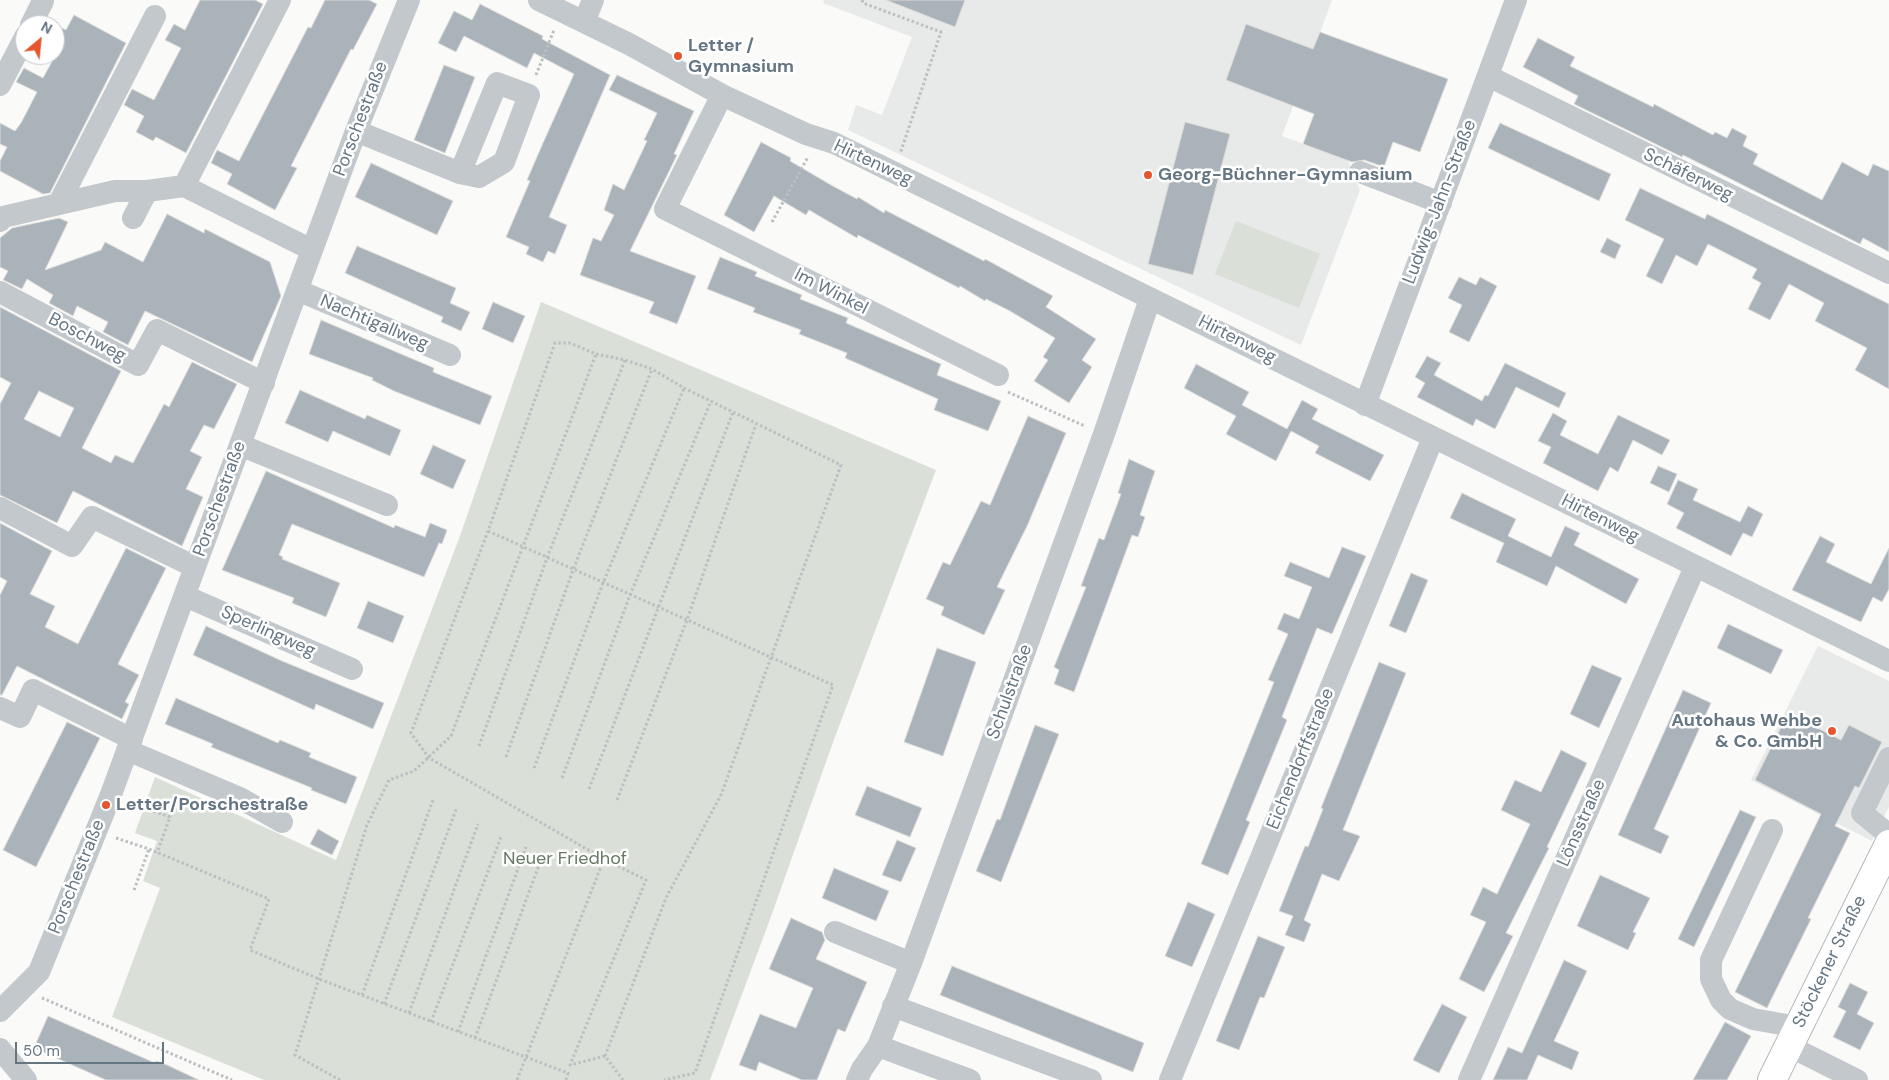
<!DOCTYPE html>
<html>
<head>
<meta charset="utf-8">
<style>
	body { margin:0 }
	#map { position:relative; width:1889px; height:1080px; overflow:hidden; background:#fafaf8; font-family:"DM Sans",sans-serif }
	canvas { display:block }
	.north { position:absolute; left:15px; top:15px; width:50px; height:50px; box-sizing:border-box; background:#fff; border:1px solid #c1c8cd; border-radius:50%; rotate:28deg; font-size:14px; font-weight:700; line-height:20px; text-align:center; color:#657683 }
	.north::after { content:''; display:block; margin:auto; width:18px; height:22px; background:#e4572e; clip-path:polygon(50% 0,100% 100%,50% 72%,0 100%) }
	.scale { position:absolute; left:15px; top:1042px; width:149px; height:22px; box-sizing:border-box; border:2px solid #657683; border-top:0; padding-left:6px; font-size:15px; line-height:18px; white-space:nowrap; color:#657683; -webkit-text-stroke:4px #fff; paint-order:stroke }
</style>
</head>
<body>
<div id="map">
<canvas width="1889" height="1080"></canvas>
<div class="north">N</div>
<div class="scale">50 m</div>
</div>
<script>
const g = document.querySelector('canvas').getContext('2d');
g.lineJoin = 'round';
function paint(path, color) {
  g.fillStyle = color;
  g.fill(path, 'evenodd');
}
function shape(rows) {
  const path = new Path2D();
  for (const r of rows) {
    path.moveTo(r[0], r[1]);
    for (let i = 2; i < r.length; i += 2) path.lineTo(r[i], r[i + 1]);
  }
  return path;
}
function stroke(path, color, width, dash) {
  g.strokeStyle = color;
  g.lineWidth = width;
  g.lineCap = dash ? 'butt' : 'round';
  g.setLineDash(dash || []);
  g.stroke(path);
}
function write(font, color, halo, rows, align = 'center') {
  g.font = font + ' "DM Sans",sans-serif';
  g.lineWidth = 5;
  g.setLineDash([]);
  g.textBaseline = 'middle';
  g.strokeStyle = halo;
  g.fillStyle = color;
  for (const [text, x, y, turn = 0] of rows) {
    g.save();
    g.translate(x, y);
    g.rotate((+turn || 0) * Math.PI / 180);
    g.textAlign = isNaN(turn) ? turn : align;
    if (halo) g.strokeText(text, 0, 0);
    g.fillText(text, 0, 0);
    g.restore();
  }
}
paint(shape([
	[824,0,1332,0,1282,136,1348,160,1360,190,1301,345,848,130,856,105,882,115,912,37,823,3],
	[1818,646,1889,681,1889,807,1872,841,1751,780]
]), '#e8e9e9');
paint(shape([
	[1236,221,1320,254,1299,308,1215,274],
	[541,302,936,470,836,734,769,922,710,1080,264,1080,112,1017,160,888,143,881,157,841,135,833,155,777,336,860,460,536]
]), '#dadfd7');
const building = shape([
	[200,0,255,0,263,4,186,153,156,137,153,141,136,132,144,116,124,105,132,89,154,100,181,48,165,40,174,24,185,30,200,0],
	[325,0,369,0,377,4,353,50,351,49,291,166,297,168,275,210,227,184,232,174,211,163,217,150,239,161,308,27,311,28,325,0],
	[886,0,965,0,955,27,886,0],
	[480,4,543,36,542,39,610,75,549,217,567,225,555,254,548,251,543,262,526,254,529,247,506,237,530,181,527,180,543,143,574,74,534,53,527,68,464,36,456,52,438,43,454,11,472,20,480,4],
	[74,15,126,43,50,193,43,194,0,171,0,161,7,147,0,144,0,123,15,131,21,123,37,92,16,82,24,68,43,78,55,56,55,25,66,30,74,15],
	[1246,24,1313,49,1320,32,1448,79,1420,152,1393,142,1384,167,1364,160,1352,162,1303,144,1314,114,1226,80,1246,24],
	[1538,38,1575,57,1570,66,1653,107,1654,104,1713,135,1715,132,1727,138,1732,128,1747,136,1743,146,1758,154,1753,164,1822,200,1842,162,1868,176,1873,164,1889,171,1889,252,1863,238,1860,244,1683,155,1682,157,1574,104,1578,96,1523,67,1538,38],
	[444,65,475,77,445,153,414,140,444,65],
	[617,75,694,111,674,154,677,155,630,251,696,276,677,324,649,313,654,302,580,275,593,238,601,241,614,215,604,210,613,184,624,190,647,141,644,140,657,113,609,90,617,75],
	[1185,122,1230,134,1193,275,1148,264,1185,122],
	[1500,123,1611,174,1599,201,1488,148,1500,123],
	[761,142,791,158,790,161,831,185,857,199,858,197,884,213,885,210,984,261,985,259,1053,296,1046,307,1096,339,1082,360,1092,367,1069,403,1034,381,1048,360,1043,357,1055,338,1010,311,986,299,985,301,960,286,959,288,858,235,857,238,809,210,806,215,774,196,754,232,724,215,761,142],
	[371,163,453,201,437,235,355,197,371,163],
	[1640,188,1705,219,1707,214,1889,304,1889,389,1855,370,1867,348,1815,321,1824,303,1789,284,1770,320,1748,309,1761,283,1752,278,1757,269,1708,244,1697,266,1676,255,1662,284,1646,276,1664,239,1625,220,1640,188],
	[167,214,204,233,205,229,270,262,281,296,252,362,145,311,128,345,103,332,108,322,77,306,73,316,49,303,53,295,27,279,22,289,3,280,8,271,0,267,0,238,12,228,59,218,68,222,45,270,101,250,105,242,143,262,167,214],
	[1607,238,1621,245,1615,259,1600,252,1607,238],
	[357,246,456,288,450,303,470,312,461,331,441,322,443,317,345,273,357,246],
	[720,257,757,272,755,276,802,295,800,299,848,318,846,323,941,364,937,375,1001,401,988,431,934,410,938,399,845,358,847,353,799,334,801,330,753,312,755,308,707,289,720,257],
	[1459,277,1476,285,1480,277,1497,286,1469,342,1449,332,1462,305,1448,298,1459,277],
	[493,302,525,316,513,343,482,329,493,302],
	[0,307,121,371,82,448,111,463,115,455,133,463,164,404,169,407,192,362,237,384,214,429,204,425,190,451,202,457,186,489,203,497,182,546,73,491,57,523,0,495,0,404,11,383,0,377,0,307],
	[39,391,74,408,60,437,24,419,39,391],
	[321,320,434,368,433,372,492,396,480,425,394,391,372,380,373,378,309,354,321,320],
	[1427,356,1441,363,1434,375,1482,401,1485,395,1488,396,1505,363,1566,393,1559,408,1516,387,1495,429,1476,419,1473,426,1417,397,1425,383,1415,377,1427,356],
	[1196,364,1249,392,1242,405,1287,429,1302,400,1318,409,1312,419,1384,455,1370,481,1315,453,1319,446,1291,431,1276,461,1226,434,1236,416,1184,388,1196,364],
	[300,390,365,419,367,415,401,430,390,456,333,431,328,442,285,423,300,390],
	[1553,413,1567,421,1560,435,1598,454,1618,415,1670,440,1662,455,1633,440,1618,472,1610,467,1598,491,1543,463,1551,447,1538,441,1553,413],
	[1028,416,1066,433,1028,524,997,587,1005,590,984,635,941,615,944,607,926,599,943,562,950,565,981,501,990,505,1028,416],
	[433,445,466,460,453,489,420,474,433,445],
	[1129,459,1155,471,1140,515,1145,517,1138,537,1132,535,1074,692,1054,684,1059,670,1054,667,1086,587,1081,586,1099,538,1104,540,1121,494,1118,493,1129,459],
	[1658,466,1677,474,1669,492,1650,483,1658,466],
	[266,471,394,528,395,525,425,537,430,523,447,530,442,544,439,543,424,577,292,524,279,555,283,557,282,559,340,583,326,617,292,603,294,598,222,570,266,471],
	[1678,480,1698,489,1693,500,1740,522,1748,506,1763,514,1752,537,1743,533,1731,556,1676,528,1684,513,1667,504,1678,480],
	[1462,493,1516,519,1508,536,1551,557,1565,526,1580,533,1574,545,1639,579,1626,604,1556,566,1547,586,1496,562,1504,543,1450,518,1462,493],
	[0,523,52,551,30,594,55,606,45,627,78,644,126,548,166,568,118,664,139,675,125,702,129,704,122,719,17,666,2,695,0,695,0,595,7,581,0,577,0,523],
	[1820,536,1835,544,1826,562,1871,584,1889,548,1889,589,1882,602,1873,597,1861,622,1792,590,1820,536],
	[1342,547,1366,556,1332,634,1317,628,1282,717,1287,720,1246,820,1250,822,1228,875,1201,864,1274,682,1268,680,1288,634,1277,629,1284,613,1299,619,1312,587,1284,576,1290,562,1329,578,1342,547],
	[1411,573,1428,580,1406,633,1389,626,1411,573],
	[368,601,404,616,393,643,357,628,368,601],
	[1728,624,1783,650,1771,674,1717,648,1728,624],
	[206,626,282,661,384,703,373,729,316,704,314,710,193,655,206,626],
	[937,648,976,662,943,756,904,742,937,648],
	[1379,662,1406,673,1343,830,1360,836,1339,881,1322,874,1304,920,1311,924,1304,942,1285,935,1293,916,1279,911,1305,846,1308,847,1323,809,1321,808,1325,798,1379,662],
	[1592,665,1622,678,1599,728,1570,714,1592,665],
	[1683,690,1711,703,1654,829,1669,836,1661,854,1618,835,1683,690],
	[176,698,278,743,280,740,311,753,309,757,357,777,346,804,311,790,312,788,211,747,213,744,165,724,176,698],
	[1788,713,1841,740,1849,725,1882,742,1859,788,1855,786,1835,826,1850,833,1808,918,1811,919,1767,1008,1735,992,1821,814,1755,780,1788,713],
	[67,722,100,738,36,867,3,850,67,722],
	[1035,725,1059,734,1001,882,976,871,997,819,1000,820,1035,725],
	[1561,750,1587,763,1547,847,1549,848,1506,933,1513,936,1484,992,1459,979,1486,922,1470,915,1483,887,1497,894,1530,824,1501,810,1515,780,1541,792,1561,750],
	[867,786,922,808,910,837,855,815,867,786],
	[1740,810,1756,817,1694,947,1678,939,1740,810],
	[318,829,339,841,332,855,310,844,318,829],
	[897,840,916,848,901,882,882,875,897,840],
	[834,868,889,891,876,921,822,898,834,868],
	[1600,875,1650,898,1633,932,1636,933,1628,950,1577,926,1600,875],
	[1188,902,1215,914,1192,967,1165,956,1188,902],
	[791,918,822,932,825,940,816,959,867,982,845,1032,838,1029,817,1080,802,1080,759,1062,756,1071,739,1065,760,1014,796,1028,813,988,769,969,791,918],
	[1258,936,1285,947,1264,998,1260,997,1239,1050,1216,1041,1258,936],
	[1564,960,1587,971,1554,1041,1579,1052,1572,1070,1538,1055,1527,1080,1493,1080,1508,1047,1522,1053,1564,960],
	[952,966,1144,1043,1133,1072,940,995,952,966],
	[1850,983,1868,992,1857,1014,1874,1023,1860,1050,1833,1037,1846,1011,1838,1007,1850,983],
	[1442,1004,1467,1017,1439,1073,1413,1060,1442,1004],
	[48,1016,155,1063,156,1061,167,1065,199,1080,106,1080,34,1048,48,1016],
	[1725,1022,1751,1036,1727,1080,1693,1080,1725,1022]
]);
paint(building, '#aab3b9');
stroke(building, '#dcdcda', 1);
const major = shape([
	[1772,1080,1889,844]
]);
stroke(major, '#b5babe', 30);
stroke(shape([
	[862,0,863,3,941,32,900,154],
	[536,75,554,30],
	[772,222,808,157],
	[1008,392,1085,426],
	[488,531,833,685,695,1073,664,1080],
	[479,746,547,558,625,360],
	[506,757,573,570,652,369],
	[534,768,603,583,684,388],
	[562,778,630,595,711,401],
	[589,789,733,412],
	[617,800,687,620,756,424],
	[130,803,170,817,157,853],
	[116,838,149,849,269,899,250,950,319,979,568,1073,566,1080],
	[134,890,149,849],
	[362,995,433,800],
	[42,998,232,1080],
	[384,1004,457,807],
	[409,1013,478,824],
	[431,1022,501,837],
	[458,1032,526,847],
	[475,1038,542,857],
	[605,1056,570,1065,646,880,604,859,429,758,411,733,488,531,555,343,570,343,596,354,625,360,652,369,684,388,841,465,721,795,666,898,605,1056,623,1080],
	[340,1080,295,1055,367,825,389,780,414,771,451,736,596,354],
	[517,1080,604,859]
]), '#bbbfc2', 3, [2.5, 2.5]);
stroke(shape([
	[539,0,629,44,722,95,806,134,834,143,1889,661],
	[584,22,593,0],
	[31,25,43,1],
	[1488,76,1889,273],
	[0,85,25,37],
	[722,95,665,209,998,375],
	[356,131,460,173,479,177,504,162,529,95,497,83,460,173],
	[1360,172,1441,203],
	[184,186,280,0],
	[59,203,155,16],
	[133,218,147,191,184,186,312,250],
	[0,221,3,217,115,191,147,191],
	[297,290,450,355],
	[0,292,138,365,157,330,264,383],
	[1365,405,1516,0],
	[240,445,387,505],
	[0,508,72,546,92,517,195,567],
	[185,596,352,669],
	[0,708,20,717,33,690,132,739],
	[127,750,240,798,282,822],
	[1889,758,1862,813,1889,835],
	[1772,830,1711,960,1711,979,1721,1000,1730,1009,1753,1019,1798,1027],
	[835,932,911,963],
	[893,1006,1091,1080],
	[0,1011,39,972,110,797,356,131,409,0],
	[878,1046,970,1080],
	[1789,1046,1857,1080],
	[0,1049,26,1080],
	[857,1080,862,1069,878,1046,911,963,1104,434,1150,299],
	[1170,1080,1433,438],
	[1469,1080,1695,567]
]), '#c3c8cc', 22);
stroke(major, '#fff', 28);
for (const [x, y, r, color] of [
	[678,56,5,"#e4572e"],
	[1148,175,5,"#e4572e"],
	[1832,731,5,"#e4572e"],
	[106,805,5,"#e4572e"]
]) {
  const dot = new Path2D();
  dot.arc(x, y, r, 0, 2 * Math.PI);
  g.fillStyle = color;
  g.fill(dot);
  stroke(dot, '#fff', 2);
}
write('bold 18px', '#657683', '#fff', [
	["Letter /",688,46],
	["Gymnasium",688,67],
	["Georg-Büchner-Gymnasium",1158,175],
	["Autohaus Wehbe",1822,721,"right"],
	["& Co. GmbH",1822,742,"right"],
	["Letter/Porschestraße",116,805]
], 'left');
write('18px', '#657683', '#fff', [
	["Porschestraße",361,119,-69],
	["Hirtenweg",873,163,25],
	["Schäferweg",1688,175,26],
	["Ludwig-Jahn-Straße",1440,202,-69],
	["Im Winkel",831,292,27],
	["Nachtigallweg",374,323,23],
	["Boschweg",87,338,28],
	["Hirtenweg",1237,340,27],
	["Porschestraße",220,499,-70],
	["Hirtenweg",1600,519,27],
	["Sperlingweg",268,632,24],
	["Schulstraße",1010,692,-70],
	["Eichendorffstraße",1301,759,-68],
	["Lönsstraße",1582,823,-66],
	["Porschestraße",77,877,-68],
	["Stöckener Straße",1830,962,-64]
]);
write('18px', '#687a64', '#fff', [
	["Neuer Friedhof",565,859]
]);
</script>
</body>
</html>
